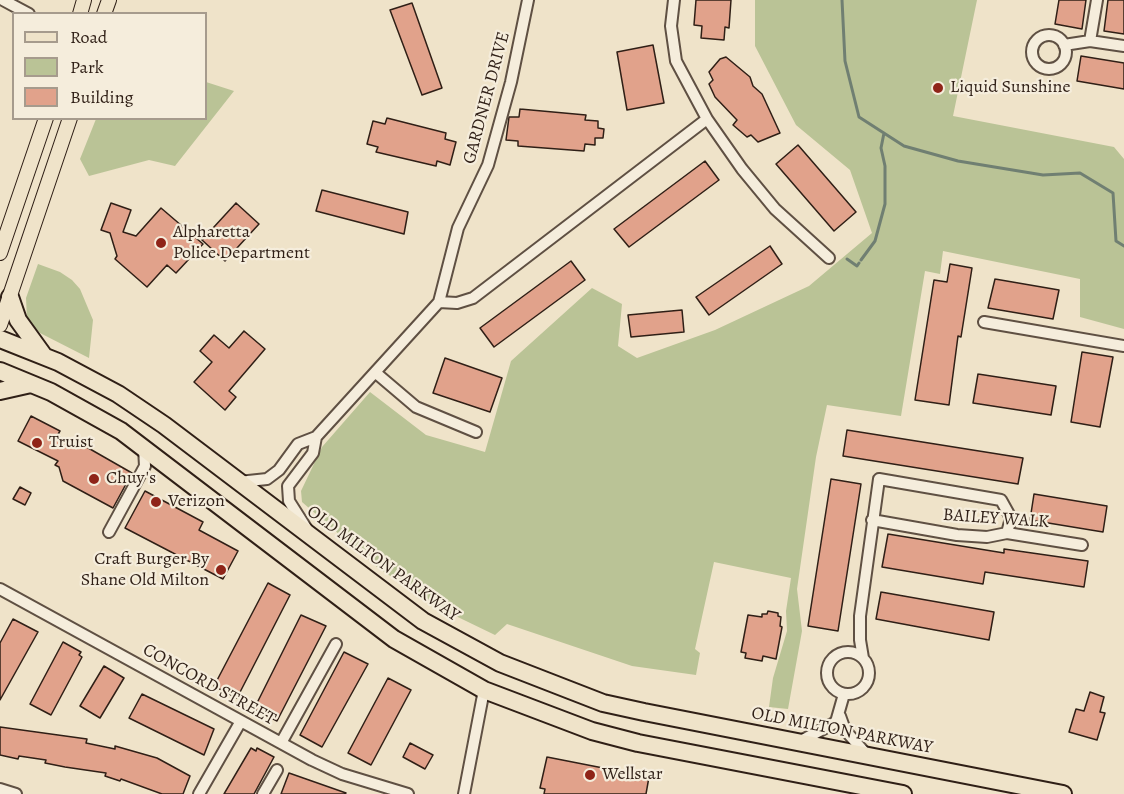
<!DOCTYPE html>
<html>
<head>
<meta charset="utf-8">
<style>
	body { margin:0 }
	#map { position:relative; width:1124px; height:794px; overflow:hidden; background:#efe3c9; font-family:Alegreya,serif }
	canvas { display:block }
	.legend { position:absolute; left:12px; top:12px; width:195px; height:108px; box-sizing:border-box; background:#f5eddc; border:2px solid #a69b8d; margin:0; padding:8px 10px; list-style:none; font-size:18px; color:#2f1f16 }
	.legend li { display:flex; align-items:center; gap:12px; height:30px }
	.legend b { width:30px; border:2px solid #a69b8d }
</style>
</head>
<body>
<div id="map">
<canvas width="1124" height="794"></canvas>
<ul class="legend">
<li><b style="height:8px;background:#efe3c9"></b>Road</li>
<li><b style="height:16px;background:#bac396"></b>Park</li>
<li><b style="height:16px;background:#e1a28b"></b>Building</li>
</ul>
</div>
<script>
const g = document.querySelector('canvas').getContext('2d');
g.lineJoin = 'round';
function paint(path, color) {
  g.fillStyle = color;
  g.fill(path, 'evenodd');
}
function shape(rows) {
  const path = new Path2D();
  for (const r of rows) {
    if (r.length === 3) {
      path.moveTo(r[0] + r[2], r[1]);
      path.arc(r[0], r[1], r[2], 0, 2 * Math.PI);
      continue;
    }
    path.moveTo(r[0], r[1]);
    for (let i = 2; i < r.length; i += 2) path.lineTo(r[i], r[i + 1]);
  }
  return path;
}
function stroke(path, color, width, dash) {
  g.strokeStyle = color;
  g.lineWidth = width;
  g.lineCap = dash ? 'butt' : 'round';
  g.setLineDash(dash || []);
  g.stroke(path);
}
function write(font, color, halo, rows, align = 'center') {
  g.font = font + ' Alegreya,serif';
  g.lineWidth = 4.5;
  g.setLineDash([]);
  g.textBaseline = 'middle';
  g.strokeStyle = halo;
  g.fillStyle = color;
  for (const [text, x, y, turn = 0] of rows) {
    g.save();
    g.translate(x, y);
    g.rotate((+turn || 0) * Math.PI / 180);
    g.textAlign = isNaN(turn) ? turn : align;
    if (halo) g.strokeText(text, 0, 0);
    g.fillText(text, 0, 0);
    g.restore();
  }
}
paint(shape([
	[755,0,977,0,953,116,1114,147,1124,159,1124,329,1080,317,1080,279,943,251,940,274,925,271,901,416,827,405,816,457,797,589,802,631,788,709,769,707,773,678,787,631,786,611,791,578,714,562,695,649,700,653,696,675,632,666,507,624,495,635,435,606,377,567,302,502,301,491,322,447,370,392,426,435,485,452,511,361,592,288,622,304,618,346,637,358,715,330,809,286,872,233,850,170,796,125,755,46],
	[206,82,234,91,175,166,149,160,89,176,80,159,96,119,206,118],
	[38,264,60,272,72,280,80,289,93,320,89,358,40,333,27,319,26,298]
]), '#bac396');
stroke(shape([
	[842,0,845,61,859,117,904,146,958,161,1043,175,1080,173,1113,193,1116,241,1124,246],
	[847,259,857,266,859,263],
	[861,260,875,241,885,204,885,166,881,148,884,133]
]), '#707f72', 3);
const building = shape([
	[696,0,731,0,729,28,725,27,724,40,701,38,702,26,694,25,696,0],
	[1059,0,1086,0,1082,29,1055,24,1059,0],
	[1108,0,1124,0,1124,34,1104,31,1108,0],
	[412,3,442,88,422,95,390,10,412,3],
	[653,45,664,103,627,110,617,52,653,45],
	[1081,56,1124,63,1124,89,1077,81,1081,56],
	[726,57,750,77,753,86,762,94,780,133,758,142,751,135,747,137,733,125,737,120,715,97,709,84,713,80,709,72,720,59,726,57],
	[520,109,586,115,585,120,598,121,598,128,604,129,603,138,595,138,595,145,585,144,584,151,518,146,518,141,506,140,509,117,519,117,520,109],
	[387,118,446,133,445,139,456,142,450,165,437,161,436,166,376,152,378,147,367,144,373,121,385,124,387,118],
	[798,145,856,212,834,231,776,164,798,145],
	[705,161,719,180,629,247,614,229,705,161],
	[322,190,408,212,404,234,316,211,322,190],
	[111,203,131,210,123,232,136,236,161,208,203,244,176,273,167,265,147,287,115,259,117,256,110,233,101,230,111,203],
	[236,203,259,224,225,261,202,240,236,203],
	[770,246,782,264,709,315,696,297,770,246],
	[571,261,585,280,494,347,480,328,571,261],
	[950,264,972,268,961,337,958,336,949,405,915,400,934,280,947,282,950,264],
	[995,279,1059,290,1053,319,988,308,995,279],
	[682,310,684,332,631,337,628,315,682,310],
	[244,331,265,349,229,391,236,397,225,410,194,382,212,362,200,351,214,335,229,348,244,331],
	[1082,352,1113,357,1100,427,1071,422,1082,352],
	[445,358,502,378,490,412,433,393,445,358],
	[978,374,1056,386,1051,415,973,403,978,374],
	[31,416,60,431,57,436,74,444,76,441,132,473,113,508,63,481,59,467,55,465,58,461,18,441,31,416],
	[847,430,1023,458,1018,484,843,456,847,430],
	[831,479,861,484,838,631,808,626,831,479],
	[20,487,31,493,25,505,13,499,20,487],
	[145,491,203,522,199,530,238,551,223,579,125,528,145,491],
	[1034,494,1107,506,1103,532,1030,520,1034,494],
	[888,534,1004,553,1004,549,1088,561,1084,587,985,572,983,584,882,567,888,534],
	[268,583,290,595,237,698,214,686,268,583],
	[881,592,994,612,989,640,876,619,881,592],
	[768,611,778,613,778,616,781,617,780,626,782,627,776,659,763,656,762,661,745,658,746,653,741,652,748,615,762,617,762,614,767,614,768,611],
	[301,615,326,626,277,721,254,709,301,615],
	[13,619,38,632,0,700,0,643,13,619],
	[63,642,81,652,79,655,82,657,51,715,30,704,63,642],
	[344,652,368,664,322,747,300,735,344,652],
	[104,666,124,678,100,718,80,706,104,666],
	[388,678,411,690,371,765,348,753,388,678],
	[1090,692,1104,697,1100,712,1105,713,1097,740,1069,732,1076,709,1084,711,1090,692],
	[142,694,214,729,204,755,129,718,142,694],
	[0,727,87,739,86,743,115,749,115,746,157,758,190,776,183,794,162,794,121,779,120,781,105,776,106,773,65,767,45,763,46,760,19,756,18,759,0,755,0,727],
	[410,743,433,755,425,769,403,757,410,743],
	[251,748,256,751,257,748,274,757,254,794,224,794,251,748],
	[547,757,649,777,646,794,544,794,545,789,540,788,547,757],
	[289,773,346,793,345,794,281,794,289,773]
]);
paint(building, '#e1a28b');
stroke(building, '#2f1f16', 1.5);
const minor = shape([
	[3,0,29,14],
	[674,0,671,26,676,61,707,119,742,169,775,209,829,258],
	[1049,52,17],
	[1090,41,1097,0],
	[1064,45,1090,41,1124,46],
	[439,302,457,303,473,298,707,119],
	[984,322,1124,346],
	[376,373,416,407,476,432],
	[239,482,267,479,279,470,298,444,316,437,439,302,458,228,488,165,511,82,528,0],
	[872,520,957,535,987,537,1007,533,1082,545],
	[308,531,289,501,288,486,313,453,316,437],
	[109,532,145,466,144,448],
	[0,589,312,760,342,774,408,794],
	[848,673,21],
	[863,658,860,640,860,616,879,479,1001,500,1011,518,1007,533],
	[840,716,845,730,867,755],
	[799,742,836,722,844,694],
	[281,743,336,644],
	[0,789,16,794],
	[199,794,241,721],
	[263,794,277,770],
	[464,794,484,690]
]);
const major = shape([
	[80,14,84,0],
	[104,14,109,0],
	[0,253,46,118],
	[0,325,70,118]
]);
const highway = shape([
	[10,297,18,320,44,356],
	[0,339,58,362,118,394,164,425,423,621,500,663,603,703,644,712,1063,794],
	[0,371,51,392,121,431,394,639,484,690,592,731,638,743,903,794],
	[0,391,31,384]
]);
stroke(minor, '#5f5043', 14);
stroke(major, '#2f1f16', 16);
stroke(highway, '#2f1f16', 20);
stroke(minor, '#f5eddc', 10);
stroke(major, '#efe3c9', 14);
stroke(highway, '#efe3c9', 16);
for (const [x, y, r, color] of [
	[938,88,6,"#8f2418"],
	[161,243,6,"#8f2418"],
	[37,443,6,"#8f2418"],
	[94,479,6,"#8f2418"],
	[156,502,6,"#8f2418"],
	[221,570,6,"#8f2418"],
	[590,775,6,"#8f2418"]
]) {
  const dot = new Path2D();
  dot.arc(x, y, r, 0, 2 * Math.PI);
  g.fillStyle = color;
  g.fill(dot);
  stroke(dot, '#f5eddc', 2);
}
write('18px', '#2f1f16', '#f5eddc', [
	["Liquid Sunshine",950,88],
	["Alpharetta",173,233],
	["Police Department",173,254],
	["Truist",49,443],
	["Chuy's",106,479],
	["Verizon",168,502],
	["Craft Burger By",209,560,"right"],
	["Shane Old Milton",209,581,"right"],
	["Wellstar",602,775]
], 'left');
write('18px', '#2f1f16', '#f5eddc', [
	["GARDNER DRIVE",487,98,-75],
	["BAILEY WALK",996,519,4],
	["OLD MILTON PARKWAY",383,564,36],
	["CONCORD STREET",209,685,29],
	["OLD MILTON PARKWAY",842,731,11]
]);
</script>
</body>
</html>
